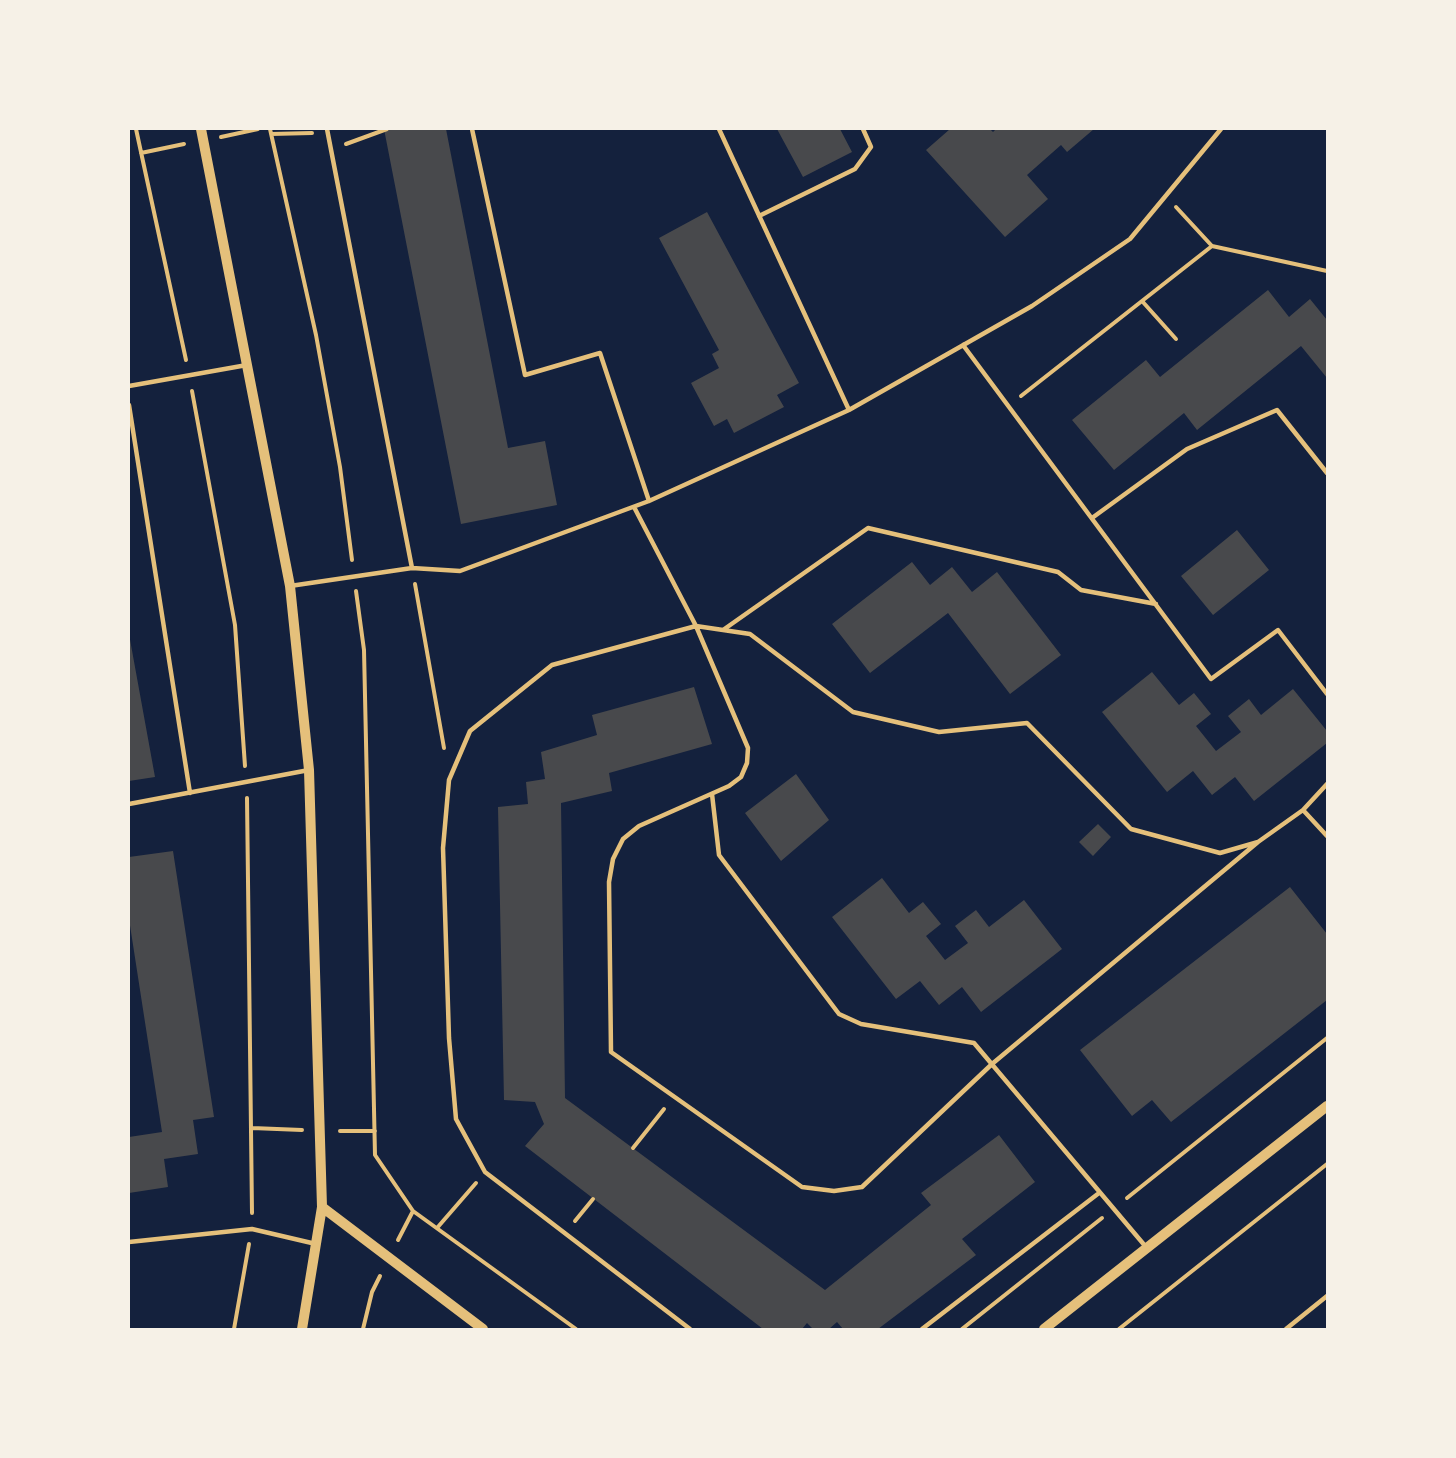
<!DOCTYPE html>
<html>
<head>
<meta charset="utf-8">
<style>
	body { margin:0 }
	#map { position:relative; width:1456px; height:1458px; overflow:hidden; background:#14213d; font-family:"IBM Plex Sans",sans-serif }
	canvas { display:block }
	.frame { position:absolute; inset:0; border:130px solid #f6f1e7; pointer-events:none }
</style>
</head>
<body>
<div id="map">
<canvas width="1456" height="1458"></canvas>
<div class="frame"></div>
</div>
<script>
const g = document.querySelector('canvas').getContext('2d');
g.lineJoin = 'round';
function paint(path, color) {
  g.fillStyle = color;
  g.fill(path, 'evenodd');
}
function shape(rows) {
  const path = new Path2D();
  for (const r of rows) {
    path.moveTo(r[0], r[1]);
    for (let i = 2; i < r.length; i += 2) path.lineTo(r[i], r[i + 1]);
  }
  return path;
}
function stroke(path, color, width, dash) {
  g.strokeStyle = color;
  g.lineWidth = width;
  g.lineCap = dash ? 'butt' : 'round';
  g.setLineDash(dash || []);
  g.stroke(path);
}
paint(shape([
	[384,129,446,129,508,448,545,441,557,505,461,524],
	[777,129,840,129,852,152,803,177],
	[950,129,990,129,993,132,996,129,1094,129,1067,152,1061,145,1027,175,1048,199,1005,237,926,150],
	[707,212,799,383,777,395,784,407,734,433,727,419,714,426,691,383,719,368,712,354,719,350,659,238],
	[1268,290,1289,317,1310,299,1327,320,1327,378,1301,346,1197,430,1184,413,1114,470,1072,420,1146,360,1160,377],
	[1237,530,1269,570,1213,615,1181,576],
	[912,562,930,585,952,567,972,592,997,572,1061,655,1010,694,948,613,870,673,832,624],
	[129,634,155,777,129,781],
	[1152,672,1179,705,1194,693,1211,714,1196,726,1216,751,1241,732,1228,716,1249,699,1261,715,1293,689,1327,731,1327,743,1254,801,1235,777,1212,795,1193,771,1167,792,1102,712],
	[694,687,712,744,609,773,612,791,561,803,565,1098,825,1290,931,1205,921,1193,999,1135,1035,1182,962,1239,976,1255,878,1329,843,1329,837,1322,829,1329,813,1329,807,1323,802,1329,763,1329,525,1146,544,1124,535,1102,504,1100,498,807,528,804,526,782,545,779,541,752,597,735,592,715],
	[796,774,829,820,781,861,745,813],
	[1098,824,1111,837,1093,856,1079,842],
	[173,851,214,1117,193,1120,198,1154,164,1159,168,1187,129,1193,129,1137,162,1132,129,919,129,857],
	[882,878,909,913,923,902,941,924,926,936,945,960,968,943,955,926,976,910,989,927,1024,900,1062,949,981,1012,962,987,939,1005,920,981,896,999,832,917],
	[1290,887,1327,934,1327,1000,1171,1122,1152,1100,1132,1116,1080,1050]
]), '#48494c');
stroke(shape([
	[136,129,186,360],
	[270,129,316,335,340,467,352,560],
	[271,134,312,133],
	[221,137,258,129],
	[346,144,387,129],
	[141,153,184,144],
	[1176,207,1212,246,1327,271],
	[1142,301,1176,339],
	[192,391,235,625,245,766],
	[1021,396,1212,246],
	[415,584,444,748],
	[356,591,364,650,375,1155,413,1211],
	[247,798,252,1213],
	[252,1128,302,1130],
	[340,1131,375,1131],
	[633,1148,664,1109],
	[1127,1198,1327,1038],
	[575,1221,593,1199],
	[437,1228,476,1183],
	[398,1240,413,1211,576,1329],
	[234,1329,249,1244],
	[363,1329,372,1292,380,1276],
	[962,1329,1102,1218],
	[1119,1329,1327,1164]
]), '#e5c07b', 4);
stroke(shape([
	[327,129,412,568],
	[472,129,525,375,600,353,649,501],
	[719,129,849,410],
	[759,216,855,169,871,147,863,129],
	[963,345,1211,679,1278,630,1327,694],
	[129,386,247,365],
	[129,405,190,793],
	[634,507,696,626,748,748,747,763,741,777,729,786,639,826,623,839,613,859,609,882,611,1052,802,1187,834,1191,862,1187,992,1064,1258,842,1303,810,1327,784],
	[1092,518,1187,449,1277,410,1327,473],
	[290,586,412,568,460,571,649,501,849,410,1032,306,1130,239,1221,129],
	[723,630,868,528,1058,572,1081,590,1156,604],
	[712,794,719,855,839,1014,861,1024,974,1043,1146,1247],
	[129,804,309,770],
	[1303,810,1327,836],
	[129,1242,252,1229,316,1244],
	[690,1329,485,1172,456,1119,449,1038,443,848,449,780,470,731,552,665,696,626,750,634,853,712,939,732,1027,723,1131,829,1220,853,1258,842],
	[922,1329,1099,1193],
	[1286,1329,1327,1296]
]), '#e5c07b', 4.5);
stroke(shape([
	[201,129,290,586,309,770,322,1207,302,1329],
	[322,1207,483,1329],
	[1044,1329,1327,1106]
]), '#e5c07b', 10);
</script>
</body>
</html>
